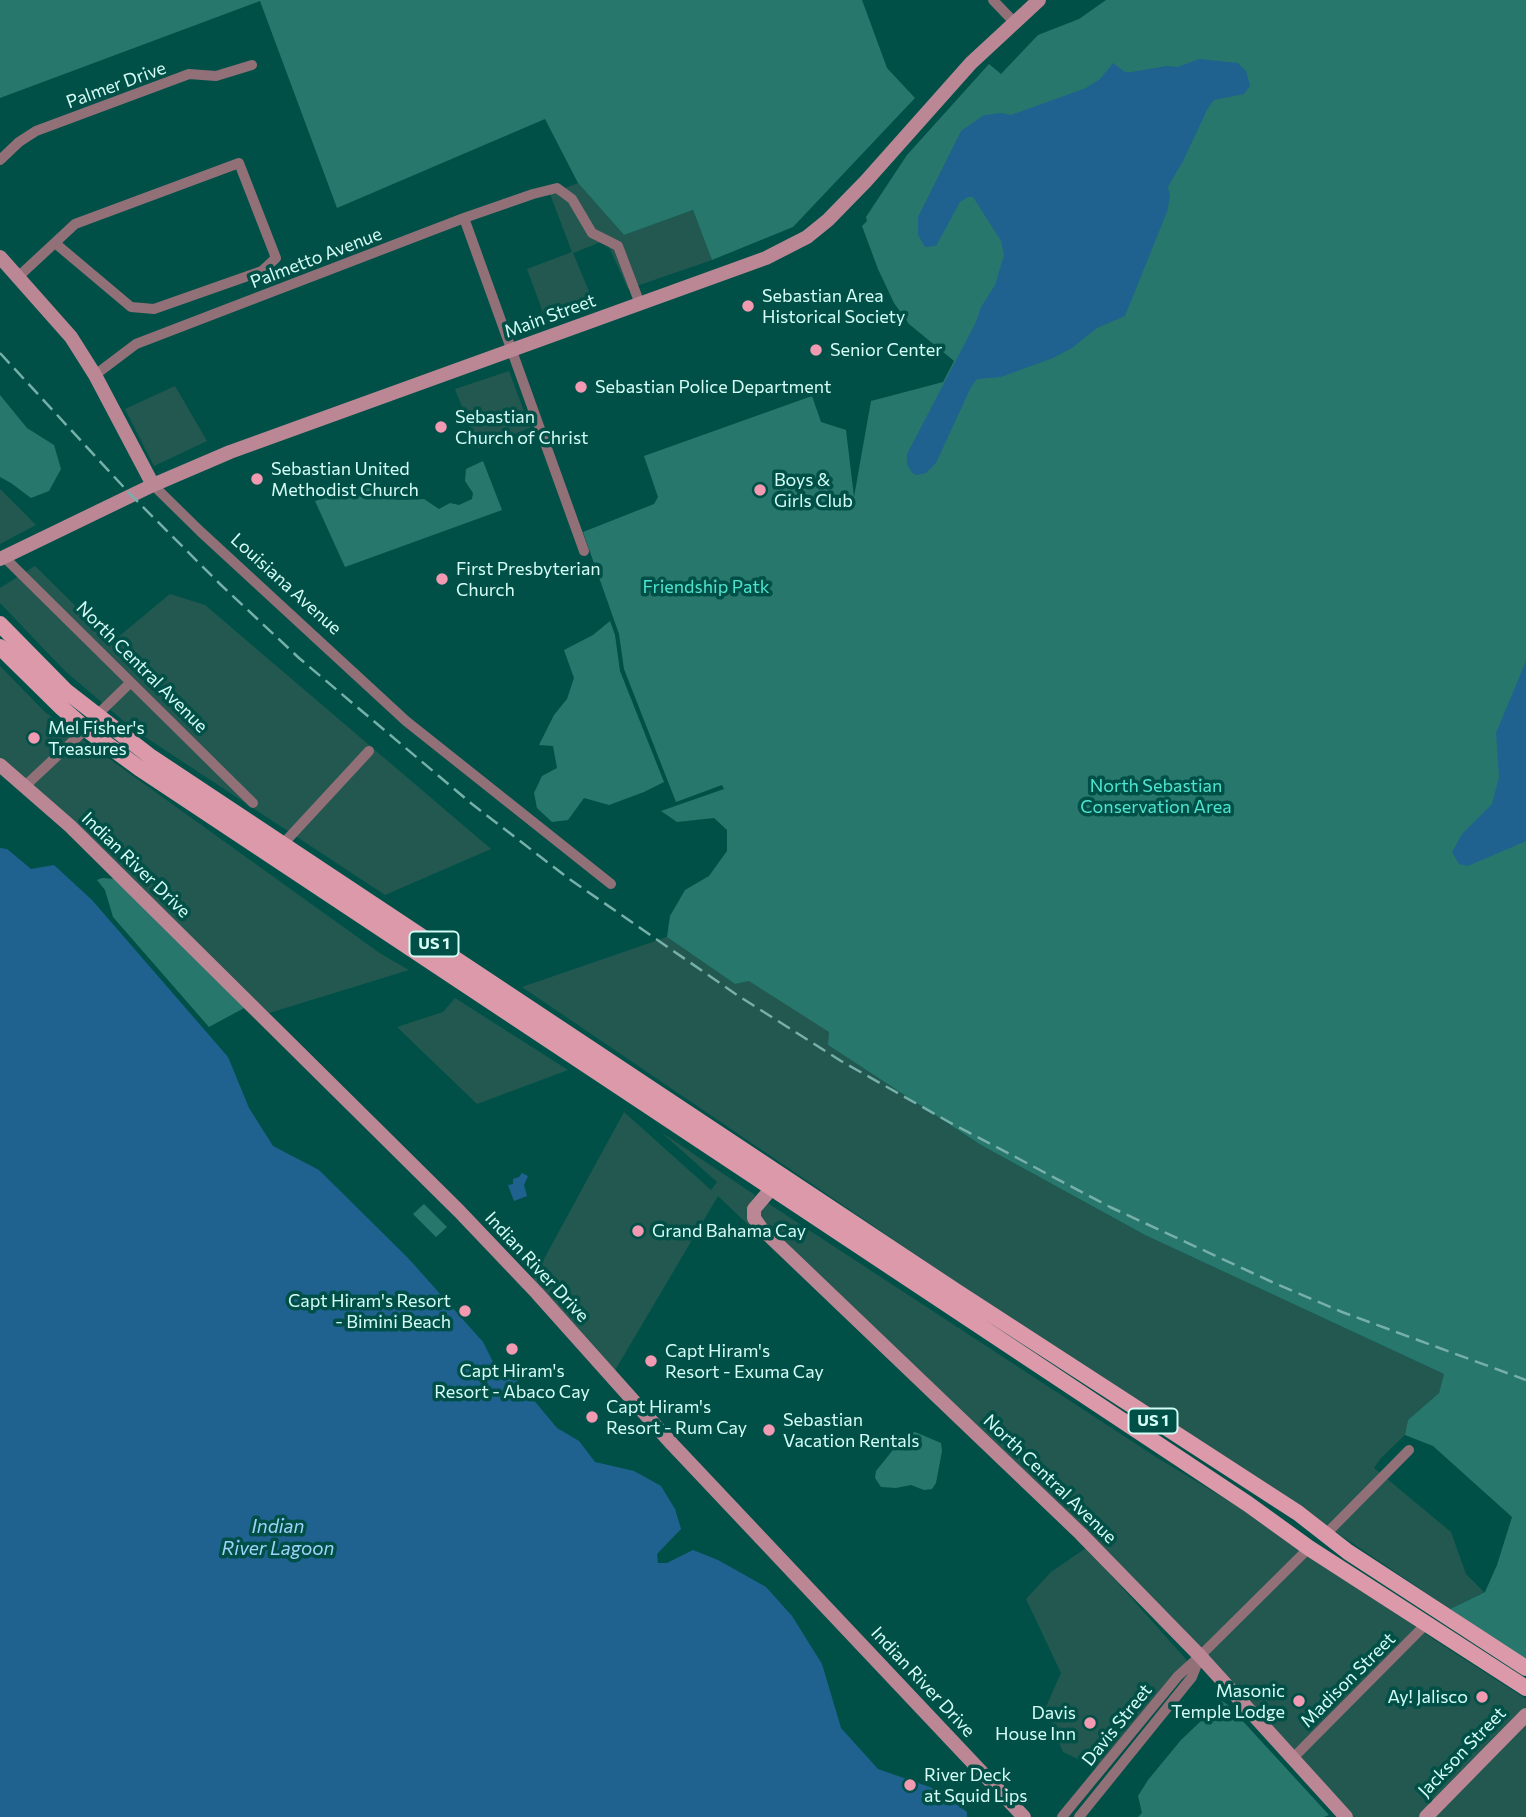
<!DOCTYPE html>
<html>
<head>
<meta charset="utf-8">
<style>
	body { margin:0 }
	canvas { display:block; background:#005048 }
</style>
</head>
<body>
<canvas width="1526" height="1817"></canvas>
<script>
const g = document.querySelector('canvas').getContext('2d');
g.lineJoin = 'round';
function paint(path, color) {
  g.fillStyle = color;
  g.fill(path, 'evenodd');
}
function shape(rows) {
  const path = new Path2D();
  for (const r of rows) {
    path.moveTo(r[0], r[1]);
    for (let i = 2; i < r.length; i += 2) path.lineTo(r[i], r[i + 1]);
  }
  return path;
}
function stroke(path, color, width, dash) {
  g.strokeStyle = color;
  g.lineWidth = width;
  g.lineCap = dash ? 'butt' : 'round';
  g.setLineDash(dash || []);
  g.stroke(path);
}
function write(font, color, halo, rows, align = 'center') {
  g.font = font + ' Commissioner,sans-serif';
  g.lineWidth = 7;
  g.setLineDash([]);
  g.textBaseline = 'middle';
  g.strokeStyle = halo;
  g.fillStyle = color;
  for (const [text, x, y, turn = 0] of rows) {
    g.save();
    g.translate(x, y);
    g.rotate((+turn || 0) * Math.PI / 180);
    g.textAlign = isNaN(turn) ? turn : align;
    if (halo) g.strokeText(text, 0, 0);
    g.fillText(text, 0, 0);
    g.restore();
  }
}
paint(shape([
	[578,183,624,235,693,210,712,260,628,289,606,240,573,253,593,301,545,318,527,269,572,252,550,194],
	[509,371,530,428,478,448,455,389],
	[175,386,207,441,154,466,125,409],
	[0,489,36,525,0,544],
	[35,566,112,642,170,594,205,605,491,849,385,895,133,729,65,671,0,603,0,588],
	[0,666,45,712,76,735,381,954,409,970,266,1014,0,759],
	[667,937,735,984,752,980,831,1023,828,1045,981,1145,1145,1235,1444,1374,1439,1393,1408,1420,1406,1434,1381,1458,1374,1468,1451,1532,1466,1574,1484,1592,1450,1609,1164,1416,1037,1337,522,987],
	[455,998,568,1070,477,1104,397,1027,443,1012],
	[624,1112,711,1190,717,1182,661,1132,755,1195,750,1207,1078,1538,1191,1665,1099,1769,1063,1752,1045,1709,1061,1673,1026,1599,1051,1572,1086,1548,718,1196,614,1372,532,1281],
	[763,1200,1156,1457,1273,1528,1436,1641,1526,1699,1526,1707,1418,1817,1344,1817,1192,1651,764,1225,759,1210],
	[1526,1722,1526,1817,1433,1817]
]), '#225850');
paint(shape([
	[0,0,862,0,887,68,915,98,793,227,712,260,693,210,624,235,578,183,545,119,337,208,260,1,0,98],
	[1106,0,1526,0,1526,1660,1450,1609,1485,1592,1497,1565,1512,1517,1433,1446,1405,1435,1408,1420,1439,1393,1444,1374,1145,1235,981,1145,828,1045,829,1032,749,981,735,984,667,937,670,916,685,890,709,876,727,851,727,830,714,818,677,822,661,811,724,789,722,785,676,802,624,669,619,634,583,532,654,504,658,497,644,456,812,396,821,422,846,430,854,497,871,401,943,382,954,361,909,324,894,303,878,269,862,226,867,221,866,217,907,155,989,64,1001,74,1038,35,1079,19],
	[0,395,27,428,54,445,61,469,49,491,31,498,11,483,0,477],
	[483,461,502,510,345,567,315,501,376,480,397,500,424,499,439,509,450,503,459,505,472,499,473,493,465,481,466,469],
	[610,621,615,635,620,671,664,782,644,792,609,805,584,798,568,820,552,822,537,808,534,793,542,776,557,768,553,746,539,745,554,715,567,699,574,678,564,650,593,635],
	[102,878,116,879,246,1007,209,1027,113,917,105,890,97,880],
	[424,1204,447,1227,436,1237,413,1214],
	[915,1432,941,1443,942,1451,936,1483,932,1489,924,1490,911,1485,896,1488,881,1487,875,1478,876,1471,905,1435],
	[1222,1701,1228,1705,1329,1815,1324,1817,1138,1817,1142,1813,1138,1796,1148,1780,1181,1740]
]), '#28776c');
paint(shape([
	[1199,59,1238,63,1246,71,1250,86,1244,94,1214,100,1208,108,1183,161,1168,187,1170,197,1167,212,1125,316,1097,328,1072,348,1053,358,1001,377,977,379,971,387,936,463,926,473,916,475,912,473,907,464,907,454,976,322,981,307,995,285,1004,255,1001,241,973,197,968,197,960,202,936,246,925,247,918,235,918,217,961,131,984,115,1001,113,1011,115,1086,88,1100,79,1113,63,1125,72,1131,72,1167,66,1178,67],
	[1526,661,1526,841,1468,866,1459,864,1452,852,1462,834,1492,804,1499,777,1496,733],
	[0,848,7,849,31,869,54,865,92,900,228,1057,249,1108,273,1146,319,1170,408,1258,483,1342,493,1362,511,1373,557,1428,579,1441,595,1462,634,1471,661,1486,675,1509,681,1529,657,1554,658,1563,667,1563,693,1550,718,1560,766,1587,792,1616,822,1664,841,1728,878,1769,941,1791,967,1812,967,1817,0,1817],
	[522,1173,528,1176,524,1185,527,1196,514,1201,508,1185,513,1184,513,1179,519,1177]
]), '#1f628f');
stroke(shape([
	[993,0,1014,22],
	[0,160,19,142,36,131,189,74,216,76,252,65],
	[464,218,584,551],
	[18,277,75,224,239,163,276,258,262,271,154,309,131,307,55,243],
	[95,375,136,344,464,218,533,194,557,188,572,199,592,233,618,246,640,304],
	[153,485,201,532,406,721,611,884],
	[4,557,253,803],
	[96,716,130,683],
	[25,786,86,729],
	[283,844,369,751],
	[1324,1536,1409,1450],
	[1292,1759,1426,1624],
	[1062,1817,1178,1676,1200,1656,1309,1548],
	[1079,1817,1192,1677,1200,1657]
]), '#927078', 10);
stroke(shape([
	[0,257,71,337,95,375,153,485],
	[0,559,153,485,230,452,766,258,807,237,828,220,866,181,971,63,1039,0],
	[0,765,70,826,459,1211,537,1293,672,1444,1024,1817],
	[777,1182,754,1209,754,1218,761,1228,1081,1534,1200,1656,1346,1817],
	[1426,1817,1526,1715]
]), '#bc8794', 14);
stroke(shape([
	[0,624,66,691,151,757,957,1292,1298,1513,1348,1552,1526,1668],
	[0,647,62,708,86,729,139,768,1248,1504,1309,1548,1526,1688]
]), '#dc99aa', 16);
stroke(shape([
	[0,353,131,495,220,584,299,658,472,804,568,878,737,995,841,1061,949,1122,1110,1207,1272,1282,1342,1312,1526,1380]
]), '#76b0a9', 2.5, [14, 7]);
for (const [x, y, r, color] of [
	[748,306,7,"#f19ab1"],
	[816,350,7,"#f19ab1"],
	[581,387,7,"#f19ab1"],
	[441,427,7,"#f19ab1"],
	[257,479,7,"#f19ab1"],
	[760,490,7,"#f19ab1"],
	[442,579,7,"#f19ab1"],
	[34,738,7,"#f19ab1"],
	[638,1231,7,"#f19ab1"],
	[465,1311,7,"#f19ab1"],
	[512,1349,7,"#f19ab1"],
	[651,1361,7,"#f19ab1"],
	[592,1417,7,"#f19ab1"],
	[769,1430,7,"#f19ab1"],
	[1482,1697,7,"#f19ab1"],
	[1299,1701,7,"#f19ab1"],
	[1090,1723,7,"#f19ab1"],
	[910,1785,7,"#f19ab1"]
]) {
  const dot = new Path2D();
  dot.arc(x, y, r, 0, 2 * Math.PI);
  g.fillStyle = color;
  g.fill(dot);
  stroke(dot, '#005048', 2.5);
}
for (const [x, y, w] of [
	[434,944,49],
	[1153,1421,49]
]) {
  const box = new Path2D();
  box.roundRect(x - w / 2, y - 12.5, w, 25, 5);
  g.fillStyle = '#005048';
  g.fill(box);
  stroke(box, '#d4fdf6', 2);
}
write('bold 16px', '#d4fdf6', null, [
	["US 1",434,944],
	["US 1",1153,1421]
]);
write('18px', '#d4fdf6', '#005048', [
	["Palmer Drive",116,85,-20],
	["Palmetto Avenue",316,258,-21],
	["Main Street",550,316,-20],
	["Louisiana Avenue",286,584,42],
	["North Central Avenue",142,667,45],
	["Indian River Drive",136,865,44],
	["Indian River Drive",537,1267,47],
	["North Central Avenue",1050,1479,44],
	["Madison Street",1348,1680,-45],
	["Indian River Drive",923,1682,47],
	["Davis Street",1117,1725,-51],
	["Jackson Street",1462,1752,-46]
]);
write('18px', '#d4fdf6', '#005048', [
	["Sebastian Area",762,296],
	["Historical Society",762,317],
	["Senior Center",830,350],
	["Sebastian Police Department",595,387],
	["Sebastian",455,417],
	["Church of Christ",455,438],
	["Sebastian United",271,469],
	["Methodist Church",271,490],
	["Boys &",774,480],
	["Girls Club",774,501],
	["First Presbyterian",456,569],
	["Church",456,590],
	["Mel Fisher's",48,728],
	["Treasures",48,749],
	["Grand Bahama Cay",652,1231],
	["Capt Hiram's Resort",451,1301,"right"],
	["- Bimini Beach",451,1322,"right"],
	["Capt Hiram's",665,1351],
	["Resort - Exuma Cay",665,1372],
	["Capt Hiram's",512,1371,"center"],
	["Resort - Abaco Cay",512,1392,"center"],
	["Capt Hiram's",606,1407],
	["Resort - Rum Cay",606,1428],
	["Sebastian",783,1420],
	["Vacation Rentals",783,1441],
	["Masonic",1285,1691,"right"],
	["Temple Lodge",1285,1712,"right"],
	["Ay! Jalisco",1468,1697,"right"],
	["Davis",1076,1713,"right"],
	["House Inn",1076,1734,"right"],
	["River Deck",924,1775],
	["at Squid Lips",924,1796]
], 'left');
write('18px', '#4fe4d0', '#005048', [
	["Friendship Patk",706,587],
	["North Sebastian",1156,786],
	["Conservation Area",1156,807]
]);
write('italic 19px', '#a0d2fa', '#005048', [
	["Indian",278,1527],
	["River Lagoon",278,1549]
]);
</script>
</body>
</html>
